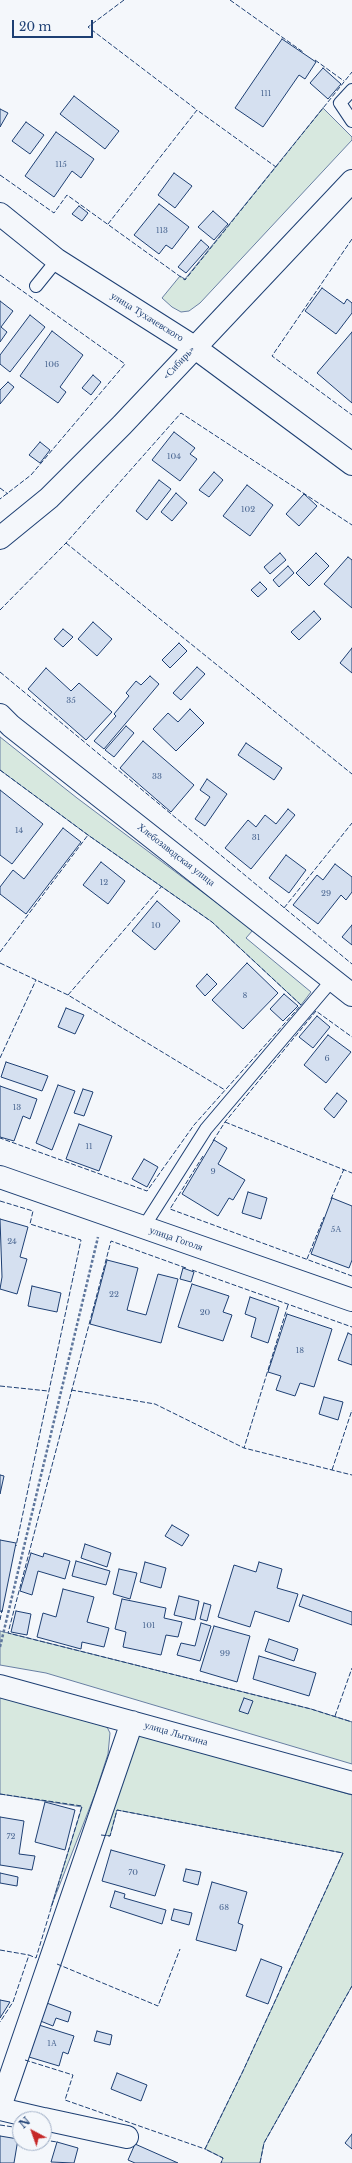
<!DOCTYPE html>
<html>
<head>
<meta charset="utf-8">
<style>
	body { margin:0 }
	#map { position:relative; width:352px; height:2163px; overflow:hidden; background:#f4f7fb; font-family:"Libre Baskerville",serif }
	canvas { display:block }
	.north { position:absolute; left:12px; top:2111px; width:40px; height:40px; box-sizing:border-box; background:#f4f7fb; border:1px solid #9eadc5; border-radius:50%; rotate:319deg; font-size:11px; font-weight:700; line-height:16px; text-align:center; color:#1d3f73 }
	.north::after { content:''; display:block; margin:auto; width:14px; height:18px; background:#c62828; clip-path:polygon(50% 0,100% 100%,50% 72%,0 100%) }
	.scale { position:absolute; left:12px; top:20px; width:81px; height:18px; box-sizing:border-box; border:2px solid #1d3f73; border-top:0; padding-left:5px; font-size:12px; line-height:14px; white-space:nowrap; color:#1d3f73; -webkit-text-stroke:3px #f4f7fb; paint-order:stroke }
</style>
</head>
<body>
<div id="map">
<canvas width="352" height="2163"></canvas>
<div class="north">N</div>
<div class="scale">20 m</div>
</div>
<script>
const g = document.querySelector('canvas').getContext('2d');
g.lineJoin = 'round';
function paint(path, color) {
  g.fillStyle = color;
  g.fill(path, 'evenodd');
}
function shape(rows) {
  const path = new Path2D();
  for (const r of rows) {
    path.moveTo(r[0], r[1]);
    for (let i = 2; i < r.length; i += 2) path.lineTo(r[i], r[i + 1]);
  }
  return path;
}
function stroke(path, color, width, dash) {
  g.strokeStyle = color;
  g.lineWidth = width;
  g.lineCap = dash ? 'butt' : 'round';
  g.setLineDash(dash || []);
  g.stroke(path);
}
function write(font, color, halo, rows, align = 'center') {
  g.font = font + ' "Libre Baskerville",serif';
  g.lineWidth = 3;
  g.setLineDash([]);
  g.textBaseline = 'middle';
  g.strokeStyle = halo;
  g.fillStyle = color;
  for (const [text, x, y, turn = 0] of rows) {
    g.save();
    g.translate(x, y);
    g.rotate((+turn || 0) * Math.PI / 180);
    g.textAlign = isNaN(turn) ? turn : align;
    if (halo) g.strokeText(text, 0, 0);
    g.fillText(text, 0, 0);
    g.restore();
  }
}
const green = shape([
	[323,108,352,137,352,140,200,303,189,311,181,312,172,307,162,298,180,276,185,279,323,108],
	[0,737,77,798,253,930,246,938,311,992,301,1005,212,922,88,835,0,770,0,737],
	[0,1631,311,1709,352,1722,352,1764,46,1673,0,1665,0,1631],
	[0,1696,107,1727,110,1733,108,1754,95,1794,51,1907,82,1807,0,1794,0,1696],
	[137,1734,352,1795,352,1986,264,2143,260,2163,221,2163,223,2158,205,2149,243,2071,343,1853,117,1810,110,1836,99,1834,137,1734]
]);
paint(green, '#d7e8df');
stroke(green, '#687fa3', 1);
const building = shape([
	[282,39,316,62,305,79,299,75,263,127,235,108,282,39],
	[323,68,341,84,328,99,310,83,323,68],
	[74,96,119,131,105,149,60,114,74,96],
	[0,109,8,113,0,127,0,109],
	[26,122,44,135,30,154,12,141,26,122],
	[56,132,94,159,81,178,72,171,54,197,25,176,56,132],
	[174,173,192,186,175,208,158,195,174,173],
	[159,204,189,227,172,249,166,245,159,254,134,235,159,204],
	[79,206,88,213,82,221,72,214,79,206],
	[213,211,228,224,214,240,198,227,213,211],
	[201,240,209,247,186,273,178,267,201,240],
	[322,288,344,304,347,299,352,303,352,313,336,334,305,311,322,288],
	[0,301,13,311,1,327,7,332,0,342,0,301],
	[30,315,45,327,10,372,0,364,0,355,30,315],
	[52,331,83,355,60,387,66,392,58,403,20,376,52,331],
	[352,332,352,403,317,373,352,332],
	[93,375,101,382,91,395,82,388,93,375],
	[8,382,14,387,0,404,0,390,8,382],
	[174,432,195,448,190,454,197,459,180,481,152,460,174,432],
	[40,442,50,450,40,463,29,455,40,442],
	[214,472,223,480,209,497,199,490,214,472],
	[159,480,171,489,147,520,136,511,159,480],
	[247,485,273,505,250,536,223,516,247,485],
	[176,493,187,503,172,521,161,512,176,493],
	[304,494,317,506,299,526,286,514,304,494],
	[280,553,286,560,270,574,264,567,280,553],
	[316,553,329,566,309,586,296,573,316,553],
	[348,557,352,560,352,608,324,584,348,557],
	[288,566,294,573,279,587,273,580,288,566],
	[260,582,267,589,258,597,251,590,260,582],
	[314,611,321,619,299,640,291,632,314,611],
	[93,622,112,639,97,656,78,639,93,622],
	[63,629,73,637,63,647,54,639,63,629],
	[179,643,187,651,170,668,162,660,179,643],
	[352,648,352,673,340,663,352,648],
	[197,667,205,674,181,700,173,693,197,667],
	[46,668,71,691,79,683,112,712,86,740,28,689,46,668],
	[150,676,159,684,104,749,94,741,116,716,114,714,129,696,126,693,136,681,141,685,150,676],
	[190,709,204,723,176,751,153,729,168,713,178,722,190,709],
	[126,726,134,733,114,757,105,750,126,726],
	[143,741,194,785,171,812,120,768,143,741],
	[246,743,282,768,274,780,238,755,246,743],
	[207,779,227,794,205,826,195,819,210,797,200,790,207,779],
	[0,790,43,824,12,864,0,855,0,790],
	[288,809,295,815,251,869,225,848,248,820,256,827,265,815,276,824,288,809],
	[63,828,81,842,26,914,0,894,0,887,13,870,24,879,63,828],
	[286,855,306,870,289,893,269,878,286,855],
	[101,862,125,881,108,904,83,885,101,862],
	[335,864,352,877,352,892,346,900,341,895,318,924,293,905,317,875,323,880,335,864],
	[157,901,180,921,155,950,132,931,157,901],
	[352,925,352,945,342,937,352,925],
	[247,963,278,993,243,1029,212,1000,247,963],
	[207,974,217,984,205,996,196,986,207,974],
	[284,994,298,1006,283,1021,270,1009,284,994],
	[66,1008,84,1015,75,1034,58,1027,66,1008],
	[317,1016,330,1027,313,1048,299,1037,317,1016],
	[328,1035,351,1052,326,1083,304,1065,328,1035],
	[6,1062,48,1076,42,1091,1,1077,6,1062],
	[58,1085,75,1091,52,1150,36,1143,58,1085],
	[0,1086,37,1099,30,1119,23,1116,14,1141,0,1137,0,1086],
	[83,1089,93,1092,84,1116,74,1113,83,1089],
	[337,1093,347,1101,334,1118,324,1109,337,1093],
	[79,1124,112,1136,99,1171,66,1159,79,1124],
	[214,1140,227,1148,218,1164,245,1180,233,1200,229,1198,218,1216,182,1194,214,1140],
	[144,1159,158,1167,147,1187,132,1179,144,1159],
	[248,1192,267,1198,261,1219,242,1213,248,1192],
	[332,1198,352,1206,352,1260,349,1268,311,1254,332,1198],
	[0,1219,28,1227,20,1257,27,1259,17,1294,0,1289,2,1277,0,1219],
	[107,1260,138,1268,127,1310,146,1315,158,1274,178,1279,161,1343,90,1324,107,1260],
	[183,1268,194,1272,191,1282,180,1279,183,1268],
	[192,1284,229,1296,223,1312,232,1315,223,1341,178,1327,192,1284],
	[32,1286,61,1293,57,1312,28,1306,32,1286],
	[250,1297,279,1307,268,1343,251,1337,256,1318,245,1314,250,1297],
	[287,1314,332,1329,314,1387,300,1383,295,1396,276,1390,281,1376,268,1372,287,1314],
	[348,1333,352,1335,352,1365,338,1360,348,1333],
	[324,1397,343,1402,338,1420,319,1414,324,1397],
	[0,1475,4,1476,0,1494,0,1475],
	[172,1525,189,1535,182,1546,165,1536,172,1525],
	[0,1540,16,1543,2,1612,0,1611,0,1540],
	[85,1544,111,1553,107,1567,81,1558,85,1544],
	[31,1553,43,1557,44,1553,70,1561,65,1579,38,1571,32,1595,20,1591,31,1553],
	[76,1561,110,1571,106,1585,72,1576,76,1561],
	[145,1562,166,1568,161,1588,140,1582,145,1562],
	[259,1562,282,1569,277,1588,298,1594,289,1622,255,1611,250,1627,218,1617,234,1565,256,1572,259,1562],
	[119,1569,137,1573,130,1599,113,1594,119,1569],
	[63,1589,94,1597,87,1622,109,1628,104,1647,82,1642,81,1649,37,1637,43,1613,56,1617,63,1589],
	[303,1595,352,1612,352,1625,299,1606,303,1595],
	[179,1596,199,1601,195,1620,174,1615,179,1596],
	[122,1599,166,1608,164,1618,182,1622,178,1637,166,1635,161,1655,123,1647,126,1632,115,1629,122,1599],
	[204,1603,211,1605,207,1621,200,1619,204,1603],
	[16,1611,31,1614,27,1635,11,1632,16,1611],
	[201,1623,211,1626,200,1661,177,1655,181,1643,195,1646,201,1623],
	[214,1626,250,1636,237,1682,200,1671,214,1626],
	[269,1639,298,1649,294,1661,265,1651,269,1639],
	[259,1656,316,1673,309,1696,253,1679,259,1656],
	[244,1698,253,1701,248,1714,239,1711,244,1698],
	[45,1802,75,1810,65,1850,35,1842,45,1802],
	[0,1817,24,1821,19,1854,35,1856,32,1870,0,1865,0,1817],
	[111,1850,165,1865,155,1896,102,1881,111,1850],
	[186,1869,201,1872,198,1885,183,1881,186,1869],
	[0,1873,18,1877,17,1886,0,1883,0,1873],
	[212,1882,247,1892,238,1923,243,1925,236,1951,196,1940,212,1882],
	[115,1891,125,1894,124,1898,166,1910,162,1924,110,1907,115,1891],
	[174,1909,192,1913,189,1925,171,1920,174,1909],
	[261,1959,282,1967,268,2004,246,1996,261,1959],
	[0,2000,10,2002,0,2018,0,2000],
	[44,2002,71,2012,68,2022,56,2018,53,2026,38,2020,44,2002],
	[39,2025,74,2036,68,2054,63,2052,59,2066,29,2057,39,2025],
	[97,2031,112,2035,110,2045,94,2041,97,2031],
	[117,2073,147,2085,141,2101,111,2089,117,2073],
	[352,2134,352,2149,345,2143,352,2134],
	[0,2136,18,2139,14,2163,0,2163,0,2136],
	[57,2142,78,2148,74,2163,51,2162,57,2142],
	[135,2144,178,2163,135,2163,128,2160,135,2144]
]);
paint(building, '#d5e0f0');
stroke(building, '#1d3f73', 1);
const service = shape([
	[352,90,340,103,352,121],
	[36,286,57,260],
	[143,1228,206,1129,333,979]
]);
const minor = shape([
	[0,214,57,260,194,347,352,464],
	[0,715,11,726,352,995],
	[0,1177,352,1300],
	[0,1686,352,1783],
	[0,2107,132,1722],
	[0,2109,43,2119],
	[44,2119,127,2137]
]);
const trunk = shape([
	[0,538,49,498,122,425,352,181]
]);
stroke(service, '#1d3f73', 14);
stroke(minor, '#1d3f73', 24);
stroke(trunk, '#1d3f73', 24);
stroke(shape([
	[0,1647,98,1237]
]), '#5e769c', 2.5, [3, 2]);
stroke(service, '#f4f7fb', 12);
stroke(minor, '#f4f7fb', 22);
stroke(trunk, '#f4f7fb', 22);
stroke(shape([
	[124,0,88,27,197,110],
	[230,0,303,52],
	[315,60,344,81],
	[0,175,54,213,67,195,185,280,352,72],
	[108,224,197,110,276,167],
	[352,239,272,356,352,415],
	[0,275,125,364,31,475,0,499],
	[0,488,8,494],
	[66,543,352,774],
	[0,610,66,543,181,413,352,525],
	[0,672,352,964],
	[0,770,88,835,212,922,301,1005,194,1125,147,1191,0,1138],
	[284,908,352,823],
	[0,952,88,835],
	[0,963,68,995,225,1090],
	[68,995,162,886],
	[0,1058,36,980],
	[225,1122,352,1173],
	[213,1141,225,1122,316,1011,352,1037],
	[203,1156,170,1209,352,1276],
	[331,1199,344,1169],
	[0,1201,33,1211,30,1224,81,1240,16,1546],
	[307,1259,324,1217],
	[186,1268,111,1241,8,1633,311,1709,352,1722],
	[192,1270,352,1327],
	[288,1305,244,1448,352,1475],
	[0,1386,48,1391],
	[71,1390,155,1404,244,1448],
	[332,1470,352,1410],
	[0,1620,2,1610],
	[335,1716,352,1668],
	[0,1794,82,1806,36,1958,29,1955,13,2002,0,2022],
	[101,1835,110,1836,117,1810,343,1853,243,2071,205,2149,223,2158,221,2163],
	[0,1950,29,1955],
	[57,1964,158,2006,180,1949],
	[25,2060,73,2075,65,2100,205,2149],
	[0,2125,20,2128],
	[44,2140,57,2142],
	[260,2163,264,2143,352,1986]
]), '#1d3f73', 1, [5, 2]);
write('8px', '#4b6792', null, [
	["111",266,94],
	["115",61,165],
	["113",162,231],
	["106",52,365],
	["104",174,457],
	["102",248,510],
	["35",71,701],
	["33",157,777],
	["14",19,831],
	["31",256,838],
	["12",104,883],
	["29",326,894],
	["10",156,926],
	["8",245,996],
	["6",327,1059],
	["13",17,1108],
	["11",89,1147],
	["9",213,1172],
	["5А",336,1230],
	["24",12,1242],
	["22",114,1295],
	["20",205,1313],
	["18",300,1351],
	["101",149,1626],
	["99",225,1654],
	["72",11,1837],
	["70",133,1873],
	["68",224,1908],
	["1А",52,2044]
]);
write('10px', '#1d3f73', '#f4f7fb', [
	["улица Тухачевского",147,317,32],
	["«Сибирь»",179,363,-47],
	["Хлебозаводская улица",176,855,38],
	["улица Гоголя",176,1239,19],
	["улица Лыткина",176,1734,16]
]);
</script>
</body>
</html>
